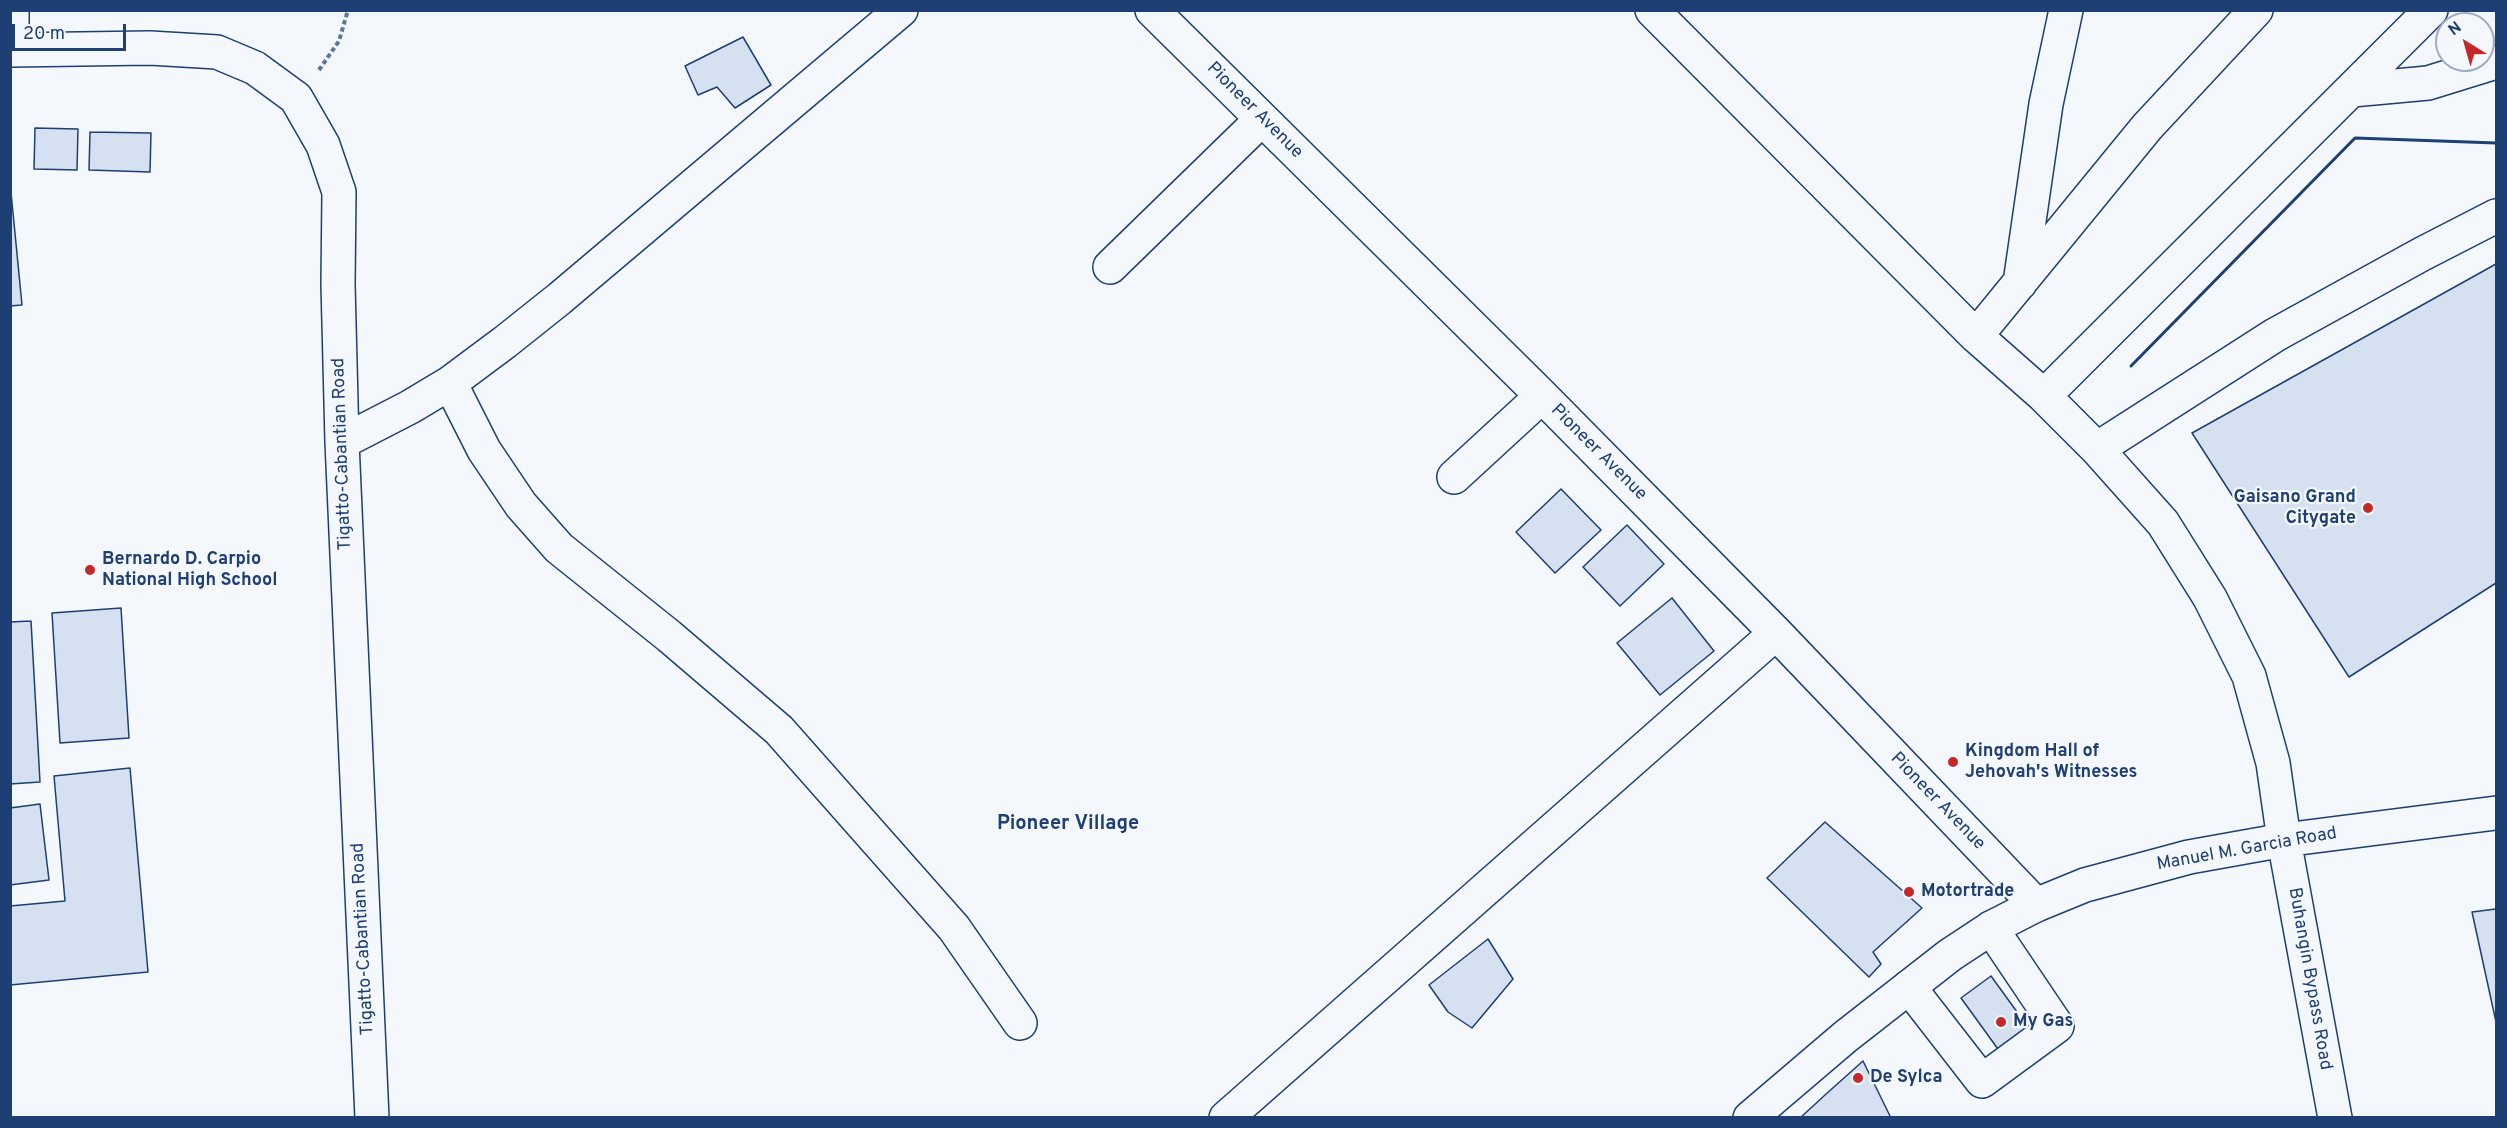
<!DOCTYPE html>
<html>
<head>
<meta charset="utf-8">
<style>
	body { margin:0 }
	#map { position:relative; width:2507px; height:1128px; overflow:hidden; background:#f4f7fb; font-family:Overpass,sans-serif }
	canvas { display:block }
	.frame { position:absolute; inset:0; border:12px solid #1d3f73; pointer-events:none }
	.north { position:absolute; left:2435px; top:12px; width:60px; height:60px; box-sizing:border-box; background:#f4f7fb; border:2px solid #9eadc5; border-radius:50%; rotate:323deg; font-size:16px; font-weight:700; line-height:24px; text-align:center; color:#1d3f73 }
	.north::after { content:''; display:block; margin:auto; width:21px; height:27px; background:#c62828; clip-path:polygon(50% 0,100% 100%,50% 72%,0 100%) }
	.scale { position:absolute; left:12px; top:24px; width:114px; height:27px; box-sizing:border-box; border:3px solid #1d3f73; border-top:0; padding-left:8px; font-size:18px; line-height:21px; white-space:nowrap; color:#1d3f73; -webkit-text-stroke:4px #f4f7fb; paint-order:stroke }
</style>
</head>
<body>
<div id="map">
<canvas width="2507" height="1128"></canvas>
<div class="frame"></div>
<div class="north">N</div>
<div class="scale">20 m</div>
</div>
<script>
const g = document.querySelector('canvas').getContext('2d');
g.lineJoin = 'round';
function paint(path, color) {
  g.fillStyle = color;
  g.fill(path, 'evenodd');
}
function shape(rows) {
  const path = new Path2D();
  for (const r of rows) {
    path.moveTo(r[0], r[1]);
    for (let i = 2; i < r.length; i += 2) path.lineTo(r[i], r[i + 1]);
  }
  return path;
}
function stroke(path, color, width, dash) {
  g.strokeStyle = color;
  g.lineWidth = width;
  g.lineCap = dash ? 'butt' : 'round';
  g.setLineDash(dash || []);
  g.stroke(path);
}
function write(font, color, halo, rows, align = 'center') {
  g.font = font + ' Overpass,sans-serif';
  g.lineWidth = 4.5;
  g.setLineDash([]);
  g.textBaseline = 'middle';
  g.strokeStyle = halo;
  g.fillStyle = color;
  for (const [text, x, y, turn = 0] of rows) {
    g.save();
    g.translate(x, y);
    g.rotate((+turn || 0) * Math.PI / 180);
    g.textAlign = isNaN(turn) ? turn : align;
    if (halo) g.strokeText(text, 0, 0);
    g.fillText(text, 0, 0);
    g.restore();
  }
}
const building = shape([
	[743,37,771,85,735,108,717,87,698,95,685,66,743,37],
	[35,128,78,129,77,170,34,169,35,128],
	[90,132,151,133,150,172,89,170,90,132],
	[10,182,22,305,10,306,10,182],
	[2496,264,2496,583,2349,677,2192,433,2496,264],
	[1561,489,1601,530,1555,573,1516,532,1561,489],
	[1627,525,1664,564,1620,606,1583,567,1627,525],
	[1672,598,1714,651,1660,695,1617,643,1672,598],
	[121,608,129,738,60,743,52,613,121,608],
	[31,621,40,782,10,784,10,622,31,621],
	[130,768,148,972,10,985,10,906,65,901,54,776,130,768],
	[40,804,49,880,10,885,10,808,40,804],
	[1825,822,1922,908,1873,952,1881,964,1869,977,1767,878,1825,822],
	[2496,909,2496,1022,2472,912,2496,909],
	[1488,939,1513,979,1472,1028,1448,1012,1429,985,1488,939],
	[1991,976,2041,1045,2011,1067,1961,998,1991,976],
	[1863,1061,1891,1118,1800,1118,1825,1095,1863,1061]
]);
paint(building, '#d5e0f0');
stroke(building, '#1d3f73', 1.5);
const minor = shape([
	[1152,10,1542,396,1776,633,2036,905],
	[1652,10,1976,336,2044,396,2097,449,2163,523,2210,598,2249,676,2273,763,2284,840],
	[10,50,150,48,217,52,255,68,296,98,323,145,339,192,338,284,342,442,372,1118],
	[12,50,12,10],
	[2352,90,2428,83,2496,62],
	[1110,267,1262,119],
	[2020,283,2046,104,2066,10],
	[1976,336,2147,127,2256,10],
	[450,383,484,450,521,505,559,548,669,636,779,730,954,928,1020,1023],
	[2044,396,2431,10],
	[342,442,410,407,450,383,505,342,559,299,901,10],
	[2097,449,2275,335,2422,254,2496,216],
	[1454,477,1542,396],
	[1909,987,1982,1081,2057,1026,1991,928],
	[1226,1118,1776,633]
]);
const major = shape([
	[2284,840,2335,1118],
	[1750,1118,1845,1037,1950,955,1991,928,2036,905,2085,885,2189,857,2284,840,2496,813]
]);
stroke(minor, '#1d3f73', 36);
stroke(major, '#1d3f73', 36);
stroke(shape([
	[319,70,339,41,348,10]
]), '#5e769c', 4, [4.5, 3]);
stroke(minor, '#f4f7fb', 33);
stroke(major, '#f4f7fb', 33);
stroke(shape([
	[2131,366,2355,138,2496,143]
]), '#1d3f73', 3);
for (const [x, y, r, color] of [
	[2368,508,6,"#c62828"],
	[90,570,6,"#c62828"],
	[1953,762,6,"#c62828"],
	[1909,892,6,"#c62828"],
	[2001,1022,6,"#c62828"],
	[1858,1078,6,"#c62828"]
]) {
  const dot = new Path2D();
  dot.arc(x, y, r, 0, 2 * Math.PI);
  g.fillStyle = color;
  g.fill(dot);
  stroke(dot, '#f4f7fb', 2);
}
write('18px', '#1d3f73', '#f4f7fb', [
	["Pioneer Avenue",1254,111,45],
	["Pioneer Avenue",1598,453,45],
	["Tigatto-Cabantian Road",343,454,-92],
	["Pioneer Avenue",1937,802,46],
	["Manuel M. Garcia Road",2247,850,-10],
	["Tigatto-Cabantian Road",364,939,-93],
	["Buhangin Bypass Road",2309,979,80]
]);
write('bold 18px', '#1d3f73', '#f4f7fb', [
	["Gaisano Grand",2356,498,"right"],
	["Citygate",2356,519,"right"],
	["Bernardo D. Carpio",102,560],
	["National High School",102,581],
	["Kingdom Hall of",1965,752],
	["Jehovah's Witnesses",1965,773],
	["Motortrade",1921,892],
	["My Gas",2013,1022],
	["De Sylca",1870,1078]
], 'left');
write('bold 20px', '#1d3f73', '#f4f7fb', [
	["Pioneer Village",1068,825]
]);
</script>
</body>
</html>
